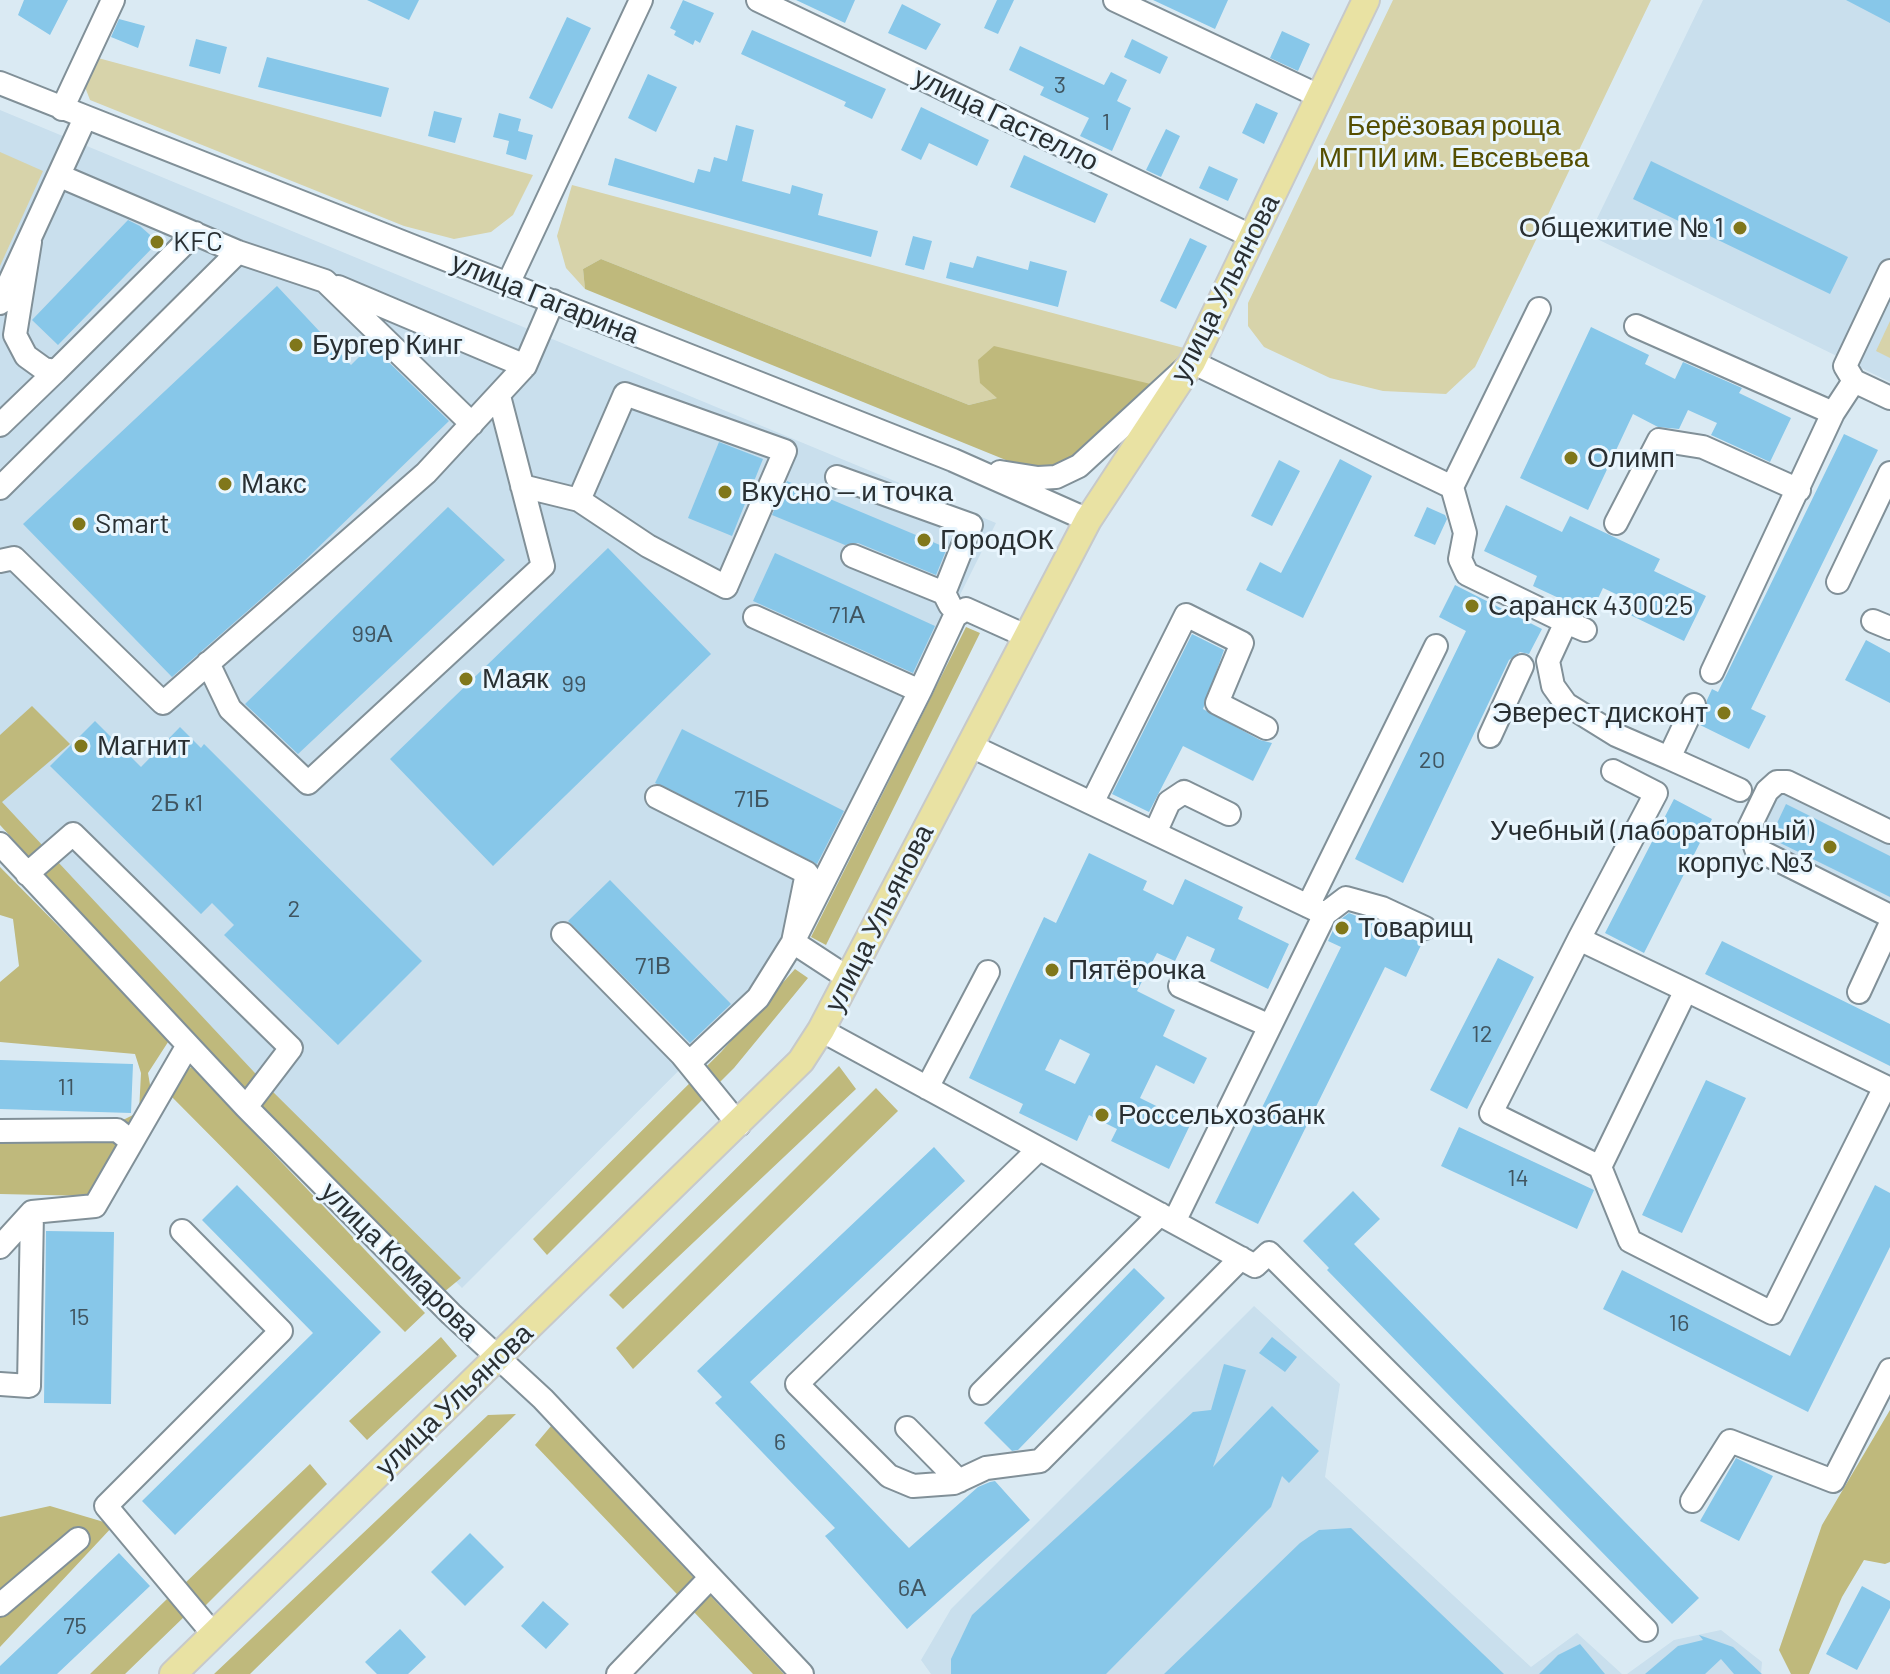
<!DOCTYPE html>
<html>
<head>
<meta charset="utf-8">
<style>
	body { margin:0 }
	canvas { display:block; background:#daeaf3 }
</style>
</head>
<body>
<canvas width="1890" height="1674"></canvas>
<script>
const g = document.querySelector('canvas').getContext('2d');
g.lineJoin = 'round';
function paint(path, color) {
  g.fillStyle = color;
  g.fill(path, 'evenodd');
}
function shape(rows) {
  const path = new Path2D();
  for (const r of rows) {
    path.moveTo(r[0], r[1]);
    for (let i = 2; i < r.length; i += 2) path.lineTo(r[i], r[i + 1]);
  }
  return path;
}
function stroke(path, color, width, dash) {
  g.strokeStyle = color;
  g.lineWidth = width;
  g.lineCap = dash ? 'butt' : 'round';
  g.setLineDash(dash || []);
  g.stroke(path);
}
function write(font, color, halo, rows, align = 'center') {
  g.font = font + ' Barlow,sans-serif';
  g.lineWidth = 6;
  g.setLineDash([]);
  g.textBaseline = 'middle';
  g.strokeStyle = halo;
  g.fillStyle = color;
  for (const [text, x, y, turn = 0] of rows) {
    g.save();
    g.translate(x, y);
    g.rotate((+turn || 0) * Math.PI / 180);
    g.textAlign = isNaN(turn) ? turn : align;
    if (halo) g.strokeText(text, 0, 0);
    g.fillText(text, 0, 0);
    g.restore();
  }
}
paint(shape([
	[1703,0,1890,0,1890,382,1589,235],
	[0,110,996,523,766,983,462,1288,0,821],
	[1764,781,1890,839,1890,903,1740,830],
	[1254,1306,1340,1384,1325,1477,1531,1667,1577,1633,1622,1674,931,1674,921,1660,951,1609],
	[1721,1630,1762,1662,1761,1674,1627,1674,1674,1640]
]), '#c9dfed');
paint(shape([
	[1393,0,1651,0,1475,367,1446,394,1383,391,1330,378,1264,347,1248,326,1248,303],
	[98,58,533,175,513,215,491,232,454,239,404,226,90,100,85,87],
	[0,152,43,171,0,266],
	[572,185,1184,348,1163,387,997,398,969,405,601,259,583,269,585,289,566,268,557,236],
	[1890,321,1890,358,1876,351]
]), '#d7d3aa');
paint(shape([
	[601,259,969,405,997,398,980,383,978,360,994,346,1163,387,1068,465,1047,472,1023,467,585,289,583,269],
	[966,627,980,633,826,945,811,937],
	[32,706,70,744,2,802,268,1087,461,1278,444,1292,251,1100,0,825,0,735],
	[0,867,170,1039,148,1073,156,1120,90,1196,0,1194,0,1122,105,1129,139,1112,141,1073,135,1054,0,1042,0,982,19,966,13,919,0,915],
	[795,969,808,978,734,1068,547,1255,533,1239,721,1052],
	[839,1066,856,1089,623,1309,609,1295],
	[191,1067,425,1313,405,1332,165,1090],
	[876,1088,898,1111,633,1369,616,1348],
	[441,1337,457,1356,367,1440,349,1421],
	[1890,1410,1890,1562,1885,1564,1864,1560,1842,1597,1809,1674,1791,1674,1779,1650,1822,1525],
	[516,1414,250,1674,214,1674,488,1415],
	[551,1426,784,1674,753,1674,535,1445],
	[310,1464,327,1484,205,1606,184,1584],
	[50,1506,114,1525,0,1647,0,1517],
	[167,1599,186,1615,125,1674,90,1674]
]), '#bfb97c');
paint(shape([
	[24,0,68,0,50,35,18,15],
	[367,0,419,0,409,20],
	[683,0,714,13,700,43,695,40,693,45,674,35,676,31,670,28],
	[796,0,855,0,845,23],
	[997,0,1014,0,998,34,984,28],
	[1153,0,1228,0,1215,29],
	[1846,0,1890,0,1890,23],
	[902,4,941,24,926,50,888,33],
	[567,17,591,28,552,109,529,98],
	[119,19,145,26,138,48,111,37],
	[752,30,886,89,872,119,844,106,846,102,741,54],
	[1282,31,1310,44,1298,71,1270,58],
	[196,39,227,47,220,74,189,66],
	[1132,39,1168,57,1160,74,1124,57],
	[1020,46,1104,85,1111,72,1127,80,1117,101,1131,108,1112,151,1080,136,1089,118,1040,95,1044,87,1009,70],
	[267,57,389,88,381,117,258,87],
	[648,74,677,87,656,132,628,118],
	[1256,103,1278,113,1264,144,1242,133],
	[921,107,989,140,977,166,929,143,921,160,901,150],
	[434,111,462,118,455,143,428,136],
	[499,113,521,119,518,131,533,135,526,160,506,154,509,141,493,137],
	[736,125,754,130,742,181,790,194,792,185,823,194,818,215,878,231,871,257,608,185,615,158,694,183,698,169,710,172,714,157,727,161],
	[1166,129,1180,136,1161,177,1146,170],
	[1024,155,1108,194,1095,223,1010,187],
	[1651,161,1848,257,1830,294,1633,199],
	[1209,166,1238,179,1228,201,1199,188],
	[128,220,140,226,158,242,58,345,32,320],
	[913,236,932,241,924,270,905,265],
	[1190,238,1207,246,1176,309,1160,301],
	[977,256,1028,270,1030,261,1067,271,1058,307,946,278,950,262,973,268],
	[277,286,351,365,371,345,449,421,300,565,172,677,23,524],
	[1591,327,1649,355,1645,364,1675,379,1683,362,1742,388,1739,393,1791,418,1770,462,1711,435,1717,423,1688,410,1679,429,1658,427,1633,414,1588,510,1520,478],
	[1844,434,1878,450,1751,709,1766,716,1749,749,1700,725,1707,710,1707,700,1712,689,1718,692],
	[719,442,763,459,732,536,688,518],
	[1340,459,1372,476,1303,618,1246,590,1260,562,1281,573],
	[1279,460,1300,471,1272,526,1251,516],
	[787,481,947,548,936,575,858,543,845,545,772,515],
	[1506,505,1562,532,1570,516,1660,559,1654,571,1706,596,1684,641,1626,613,1631,601,1603,588,1591,613,1533,586,1537,576,1484,551],
	[448,507,505,560,298,754,245,704],
	[1427,507,1445,515,1447,519,1435,545,1414,536],
	[608,548,711,654,493,866,390,759],
	[775,553,935,626,913,673,753,601],
	[1455,585,1542,629,1529,654,1520,652,1509,660,1403,883,1355,859,1466,631,1439,617],
	[1192,634,1224,650,1203,709,1260,740,1272,743,1253,781,1183,746,1149,812,1112,794],
	[1866,640,1890,653,1890,703,1845,680],
	[95,721,141,767,180,727,201,748,204,744,422,961,338,1045,224,935,234,925,212,903,201,914,50,766],
	[682,729,844,811,817,864,655,783],
	[1674,799,1712,819,1644,953,1605,933],
	[1786,804,1890,856,1890,897,1770,838],
	[1089,853,1147,881,1143,890,1173,905,1185,879,1243,907,1238,919,1289,944,1268,989,1210,961,1215,949,1187,936,1175,961,1157,953,1137,991,1175,1010,1163,1036,1207,1058,1194,1084,1156,1065,1140,1098,1191,1123,1169,1169,1111,1141,1117,1129,1089,1115,1077,1141,1019,1113,1023,1104,969,1078,1044,917,1056,923],
	[1060,1039,1090,1054,1075,1084,1045,1070],
	[610,880,731,1004,690,1043,568,921],
	[1349,913,1422,943,1406,977,1385,967,1258,1224,1215,1203,1341,947,1328,941,1337,922],
	[1722,941,1890,1024,1890,1066,1705,974],
	[1498,958,1534,977,1467,1109,1430,1090],
	[0,1060,133,1064,131,1113,0,1109],
	[1706,1080,1746,1098,1682,1233,1642,1215],
	[1459,1127,1594,1190,1577,1229,1441,1166],
	[934,1147,965,1181,750,1382,909,1548,978,1487,990,1482,995,1481,1030,1520,907,1629,825,1536,835,1528,715,1403,722,1397,697,1371],
	[237,1185,381,1332,175,1535,142,1501,313,1333,202,1220],
	[1875,1185,1890,1193,1890,1247,1808,1412,1603,1309,1622,1270,1790,1356],
	[1353,1191,1380,1219,1354,1244,1699,1598,1672,1624,1327,1270,1329,1268,1303,1241],
	[46,1231,114,1232,111,1404,44,1403],
	[1134,1268,1165,1298,1018,1450,1012,1451,984,1423],
	[1272,1337,1297,1357,1285,1372,1259,1353],
	[1224,1364,1246,1370,1213,1467,1272,1406,1319,1451,1289,1483,1282,1476,1271,1507,1106,1674,951,1674,951,1659,972,1615,1193,1412,1211,1410],
	[1736,1458,1773,1476,1739,1541,1700,1521],
	[1351,1528,1504,1674,1164,1674,1300,1543,1319,1530],
	[470,1533,504,1567,465,1606,431,1572],
	[119,1553,150,1586,57,1674,0,1674,0,1666],
	[1862,1586,1890,1601,1890,1608,1857,1670,1826,1654],
	[543,1601,569,1624,546,1649,521,1626],
	[400,1629,426,1657,408,1674,377,1674,365,1662],
	[1699,1635,1733,1647,1762,1674,1734,1674,1721,1659,1705,1674,1645,1674,1678,1646,1703,1640],
	[1580,1644,1605,1674,1539,1674,1558,1655]
]), '#87c7e9');
const minor = shape([
	[758,0,1253,237],
	[1115,0,1319,96],
	[0,83,953,460,1088,520],
	[62,109,113,0],
	[60,176,238,252,325,281,472,424],
	[30,242,15,335,26,356,44,369,56,371,195,233],
	[508,284,641,0],
	[338,287,525,366],
	[0,303,85,118],
	[1636,326,1833,413],
	[1854,381,1845,366,1890,271],
	[0,425,56,371],
	[1000,472,1038,478,1056,477,1079,466,1192,362,1452,487,1539,309],
	[837,477,971,525,944,593],
	[522,486,579,500,648,546,726,587,785,451,625,394,579,500],
	[1452,487,1465,533,1460,559,1467,574,1566,622,1548,661,1553,686,1566,704,1616,735,1669,758,1694,705],
	[0,488,238,252],
	[1616,523,1659,440,1703,447,1799,490],
	[853,556,944,593,950,605],
	[0,561,14,558,163,703,426,473,525,366,553,301],
	[1838,582,1890,473],
	[755,617,920,691,955,616,966,609,1026,636],
	[1873,621,1890,628],
	[1566,622,1585,630],
	[208,663,230,709,308,783,543,566,499,396],
	[1712,672,1833,413,1854,381,1890,398],
	[1490,736,1522,666],
	[969,745,1325,914,1174,1222],
	[1669,758,1740,790],
	[657,797,807,873,793,942,848,978],
	[1092,803,1186,615,1242,643,1217,703,1266,728],
	[1890,832,1787,782,1777,782,1767,791,1749,828,1756,849,1890,916],
	[1155,833,1169,802,1184,792,1229,814],
	[0,844,246,1107,451,1314,543,1399,802,1674],
	[27,874,73,834,291,1048,246,1107],
	[1308,906,1436,646],
	[1325,914,1346,898,1382,908,1425,928],
	[563,934,682,1055,739,1125],
	[1579,939,1656,793,1613,771],
	[1180,986,1270,1026],
	[1686,990,1600,1167,1491,1113,1579,939,1686,990,1890,1089],
	[1859,992,1890,925],
	[821,1030,1255,1266,1269,1253,1646,1630],
	[689,1063,758,998,793,942,920,691],
	[927,1088,988,972],
	[0,1131,117,1130,132,1142],
	[1039,1149,797,1384,889,1476,913,1486,954,1483,986,1468,1040,1461,1241,1258],
	[1600,1167,1630,1241,1772,1313,1885,1087],
	[182,1231,281,1331,106,1506,214,1635],
	[0,1247,32,1212,95,1206,188,1045],
	[0,1384,29,1386,32,1212],
	[981,1393,1160,1214],
	[907,1428,959,1481],
	[1692,1501,1730,1441,1833,1481,1890,1370],
	[0,1605,78,1539],
	[618,1674,710,1578]
]);
const major = shape([
	[173,1674,801,1061,821,1030,1088,520,1192,362,1366,0]
]);
stroke(minor, '#819098', 26);
stroke(major, '#c7c9ca', 30);
stroke(minor, '#fff', 22);
stroke(major, '#e9e2a3', 26);
for (const [x, y, r, color] of [
	[1740,228,8,"#80771b"],
	[157,242,8,"#80771b"],
	[296,345,8,"#80771b"],
	[1571,458,8,"#80771b"],
	[225,484,8,"#80771b"],
	[725,492,8,"#80771b"],
	[79,524,8,"#80771b"],
	[924,540,8,"#80771b"],
	[1472,606,8,"#80771b"],
	[466,679,8,"#80771b"],
	[1724,713,8,"#80771b"],
	[81,746,8,"#80771b"],
	[1830,847,8,"#80771b"],
	[1342,928,8,"#80771b"],
	[1052,970,8,"#80771b"],
	[1102,1115,8,"#80771b"]
]) {
  const dot = new Path2D();
  dot.arc(x, y, r, 0, 2 * Math.PI);
  g.fillStyle = color;
  g.fill(dot);
  stroke(dot, '#e9f6fe', 3);
}
write('24px', '#405560', null, [
	["3",1060,85],
	["1",1106,122],
	["71А",847,615],
	["99А",372,634],
	["99",574,684],
	["20",1432,760],
	["71Б",752,799],
	["2Б к1",177,803],
	["2",294,909],
	["71В",653,966],
	["12",1482,1034],
	["11",66,1087],
	["14",1518,1178],
	["15",79,1317],
	["16",1679,1323],
	["6",780,1442],
	["6А",912,1588],
	["75",75,1626]
]);
write('28px', '#292f32', '#e9f6fe', [
	["улица Гастелло",1006,119,26],
	["улица Ульянова",1225,288,-63],
	["улица Гагарина",545,298,22],
	["улица Ульянова",879,918,-63],
	["улица Комарова",400,1261,45],
	["улица Ульянова",454,1400,-44]
]);
write('28px', '#554e00', '#e9f6fe', [
	["Берёзовая роща",1454,126],
	["МГПИ им. Евсевьева",1454,158]
]);
write('28px', '#292f32', '#e9f6fe', [
	["Общежитие № 1",1724,228,"right"],
	["KFC",173,242],
	["Бургер Кинг",312,345],
	["Олимп",1587,458],
	["Макс",241,484],
	["Вкусно — и точка",741,492],
	["Smart",95,524],
	["ГородОК",940,540],
	["Саранск 430025",1488,606],
	["Маяк",482,679],
	["Эверест дисконт",1708,713,"right"],
	["Магнит",97,746],
	["Учебный (лабораторный)",1814,831,"right"],
	["корпус №3",1814,863,"right"],
	["Товарищ",1358,928],
	["Пятёрочка",1068,970],
	["Россельхозбанк",1118,1115]
], 'left');
</script>
</body>
</html>
